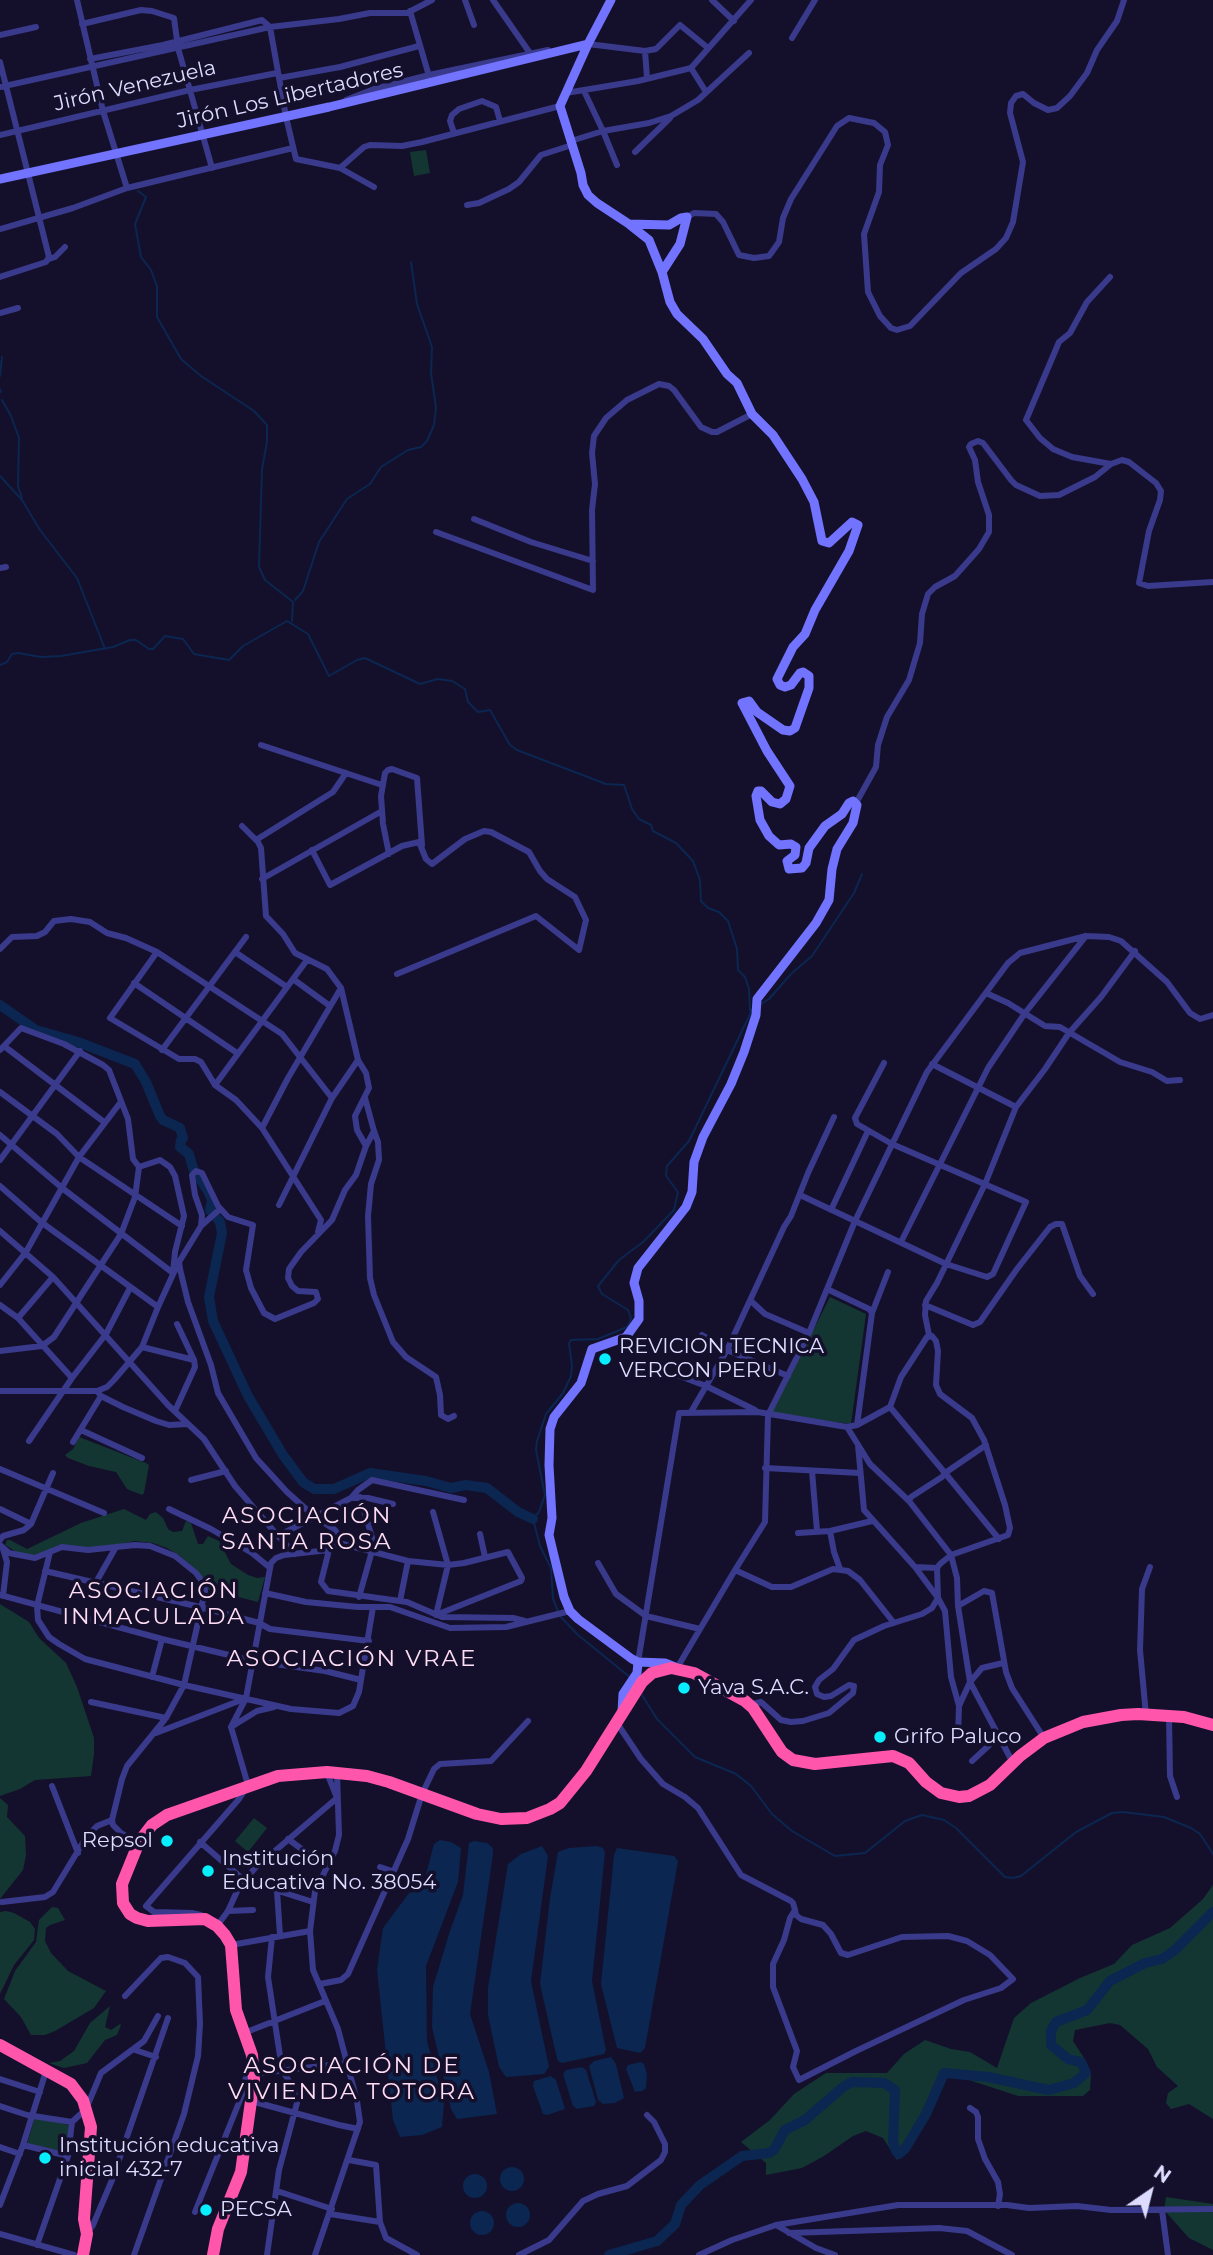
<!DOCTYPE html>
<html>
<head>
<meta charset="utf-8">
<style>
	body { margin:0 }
	#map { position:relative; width:1213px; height:2255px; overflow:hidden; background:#14102b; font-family:Montserrat,sans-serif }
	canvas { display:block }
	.north { position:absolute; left:1115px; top:2157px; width:70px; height:70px; -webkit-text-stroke:5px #14102b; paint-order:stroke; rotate:35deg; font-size:19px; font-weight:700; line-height:28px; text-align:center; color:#dddbff }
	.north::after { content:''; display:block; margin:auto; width:24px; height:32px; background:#dddbff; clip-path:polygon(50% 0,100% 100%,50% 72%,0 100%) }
</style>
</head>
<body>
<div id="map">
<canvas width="1213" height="2255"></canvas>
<div class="north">N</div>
</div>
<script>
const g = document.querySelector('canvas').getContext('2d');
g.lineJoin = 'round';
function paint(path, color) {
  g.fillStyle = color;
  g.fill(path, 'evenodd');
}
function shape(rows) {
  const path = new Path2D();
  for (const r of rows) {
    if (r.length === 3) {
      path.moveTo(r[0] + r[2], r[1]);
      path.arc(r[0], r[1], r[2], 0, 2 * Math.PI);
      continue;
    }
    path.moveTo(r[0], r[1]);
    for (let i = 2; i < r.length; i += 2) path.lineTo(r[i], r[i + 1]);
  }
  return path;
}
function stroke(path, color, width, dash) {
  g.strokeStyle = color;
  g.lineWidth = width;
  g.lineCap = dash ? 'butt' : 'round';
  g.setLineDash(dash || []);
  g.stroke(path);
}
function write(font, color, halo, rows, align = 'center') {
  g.font = font + ' Montserrat,sans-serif';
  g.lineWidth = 7;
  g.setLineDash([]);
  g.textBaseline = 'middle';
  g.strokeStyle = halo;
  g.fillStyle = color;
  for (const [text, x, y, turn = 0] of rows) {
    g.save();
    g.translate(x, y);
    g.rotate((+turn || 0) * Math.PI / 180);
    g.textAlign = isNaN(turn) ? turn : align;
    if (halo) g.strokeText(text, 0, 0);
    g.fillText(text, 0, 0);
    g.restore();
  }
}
paint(shape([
	[426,150,430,173,414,176,410,152],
	[830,1297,866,1314,851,1424,771,1414],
	[79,1437,146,1463,149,1465,144,1493,142,1495,127,1489,116,1472,89,1466,68,1458,65,1455,73,1449],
	[124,1509,146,1520,150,1514,156,1512,163,1518,168,1529,173,1532,182,1531,186,1521,191,1523,198,1544,203,1544,208,1536,219,1541,231,1564,248,1575,257,1578,265,1577,258,1602,207,1589,195,1569,180,1556,167,1548,153,1543,134,1541,96,1550,73,1547,26,1558,5,1545,7,1540,10,1540,27,1549,81,1523],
	[0,1604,29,1622,39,1638,66,1663,77,1687,94,1738,94,1754,91,1776,35,1780,20,1789,0,1796],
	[0,1798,8,1805,7,1817,25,1836,26,1855,23,1870,0,1899],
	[254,1818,267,1828,248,1852,235,1841],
	[1213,1885,1213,2119,1189,2104,1171,2109,1166,2103,1168,2093,1178,2086,1157,2067,1148,2049,1120,2025,1110,2023,1075,2030,1073,2041,1086,2061,1091,2075,1090,2090,1083,2096,1018,2096,957,2076,945,2076,938,2084,934,2093,926,2121,912,2143,897,2160,883,2138,866,2131,853,2136,824,2156,802,2168,766,2175,766,2163,741,2142,770,2120,794,2094,826,2073,887,2073,904,2054,925,2040,951,2049,970,2052,997,2068,1014,2018,1031,2003,1080,1978,1114,1964,1132,1945,1170,1928,1203,1899],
	[52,1907,58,1908,65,1920,50,1925,46,1928,45,1941,51,1953,68,1971,106,1991,94,2008,55,2031,45,2035,31,2035,21,2017,4,1999,15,1971,36,1942,39,1920],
	[6,1911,14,1913,30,1922,35,1929,34,1940,14,1965,0,1994,0,1912],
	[110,2006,105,2027,111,2030,120,2024,121,2025,117,2035,105,2040,87,2063,64,2068,49,2063,60,2061,74,2051,90,2023],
	[35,2117,69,2125,67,2151,64,2152,27,2144],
	[1166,2197,1213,2204,1213,2250,1189,2238,1164,2210]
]), '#133633');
paint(shape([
	[440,1840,451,1842,461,1848,458,1882,426,1966,427,2041,444,2103,442,2127,422,2135,400,2137,393,2120,377,1970,383,1928,409,1893,422,1890,434,1844],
	[474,1841,487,1843,493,1848,493,1854,470,2014,489,2072,497,2114,457,2119,451,2109,432,2027,433,1987,450,1931,463,1895,469,1843],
	[542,1846,548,1856,531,1981,549,2067,544,2074,506,2077,499,2067,488,2015,488,1988,508,1864,521,1854],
	[597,1846,603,1848,605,1853,592,1981,606,2050,604,2054,562,2063,558,2061,555,2050,540,1984,550,1898,558,1852,569,1848],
	[617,1848,674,1856,678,1861,645,2048,640,2053,617,2048,601,1984,614,1855],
	[611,2057,616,2064,624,2098,615,2103,603,2104,598,2100,589,2066,594,2061],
	[641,2062,644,2064,647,2074,646,2088,642,2091,635,2092,626,2069,628,2065],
	[582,2067,586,2070,596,2102,594,2106,577,2109,573,2106,563,2074,566,2070],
	[551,2076,556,2080,565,2109,547,2115,543,2114,533,2086,534,2081],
	[512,2179,12],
	[475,2186,12],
	[518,2215,12],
	[482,2223,12]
]), '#0b2650');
stroke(shape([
	[138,191,146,197,135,224,141,257,151,270,157,286,157,317,181,359,201,376,254,411,267,425,267,442,262,469,259,567,265,580,293,602,292,621],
	[0,376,2,357],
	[0,389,1,392],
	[2,400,11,416,19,438,18,486,22,498],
	[0,476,22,500,40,530,77,578,105,649],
	[295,600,303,591,319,542,347,499,370,484,381,467,408,450,421,447,427,441,434,425,436,408,431,373,432,347,417,304,411,262],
	[0,665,7,662,12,654,18,653,41,657,61,656,113,647,130,640,136,640,149,649,153,649,165,636,183,639,194,654,229,660,243,646,287,621,308,634,329,676,357,660,365,658,420,684,438,679,452,681,465,689,468,702,478,712,490,710,510,745,517,750,606,784,624,785,632,809,639,819,651,825,653,831,676,843,693,861,700,880,701,901,708,908,719,912,728,921,737,949,738,970,745,977,749,989,750,1010],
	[761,1004,769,999,791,974,812,956,854,893,862,874],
	[631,1678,578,1635,560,1616,553,1599,551,1568,540,1546,533,1519,539,1512,545,1495,536,1450,537,1441,546,1414,563,1393,571,1376,572,1366,569,1343,571,1340,598,1339,627,1327,630,1322,631,1318,628,1310,602,1294,598,1286,619,1260,643,1242,674,1210,678,1192,666,1176,667,1166,689,1141,753,1008],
	[642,1695,657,1719,695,1757,736,1774,751,1786,772,1814,792,1831,835,1856,865,1853,905,1821,922,1815,944,1820,956,1828,1005,1877,1013,1878,1021,1876,1076,1832,1112,1813,1123,1812,1164,1817,1191,1828,1200,1834,1213,1854]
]), '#0b2650', 2);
stroke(shape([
	[0,1005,36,1030,78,1042,135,1064,146,1082,160,1116,163,1120,180,1128,183,1138,181,1140,180,1147,189,1154,193,1168,208,1191,212,1200,210,1210,220,1222,222,1233,209,1297,213,1321,248,1396,283,1455,303,1482,314,1489,334,1489,370,1473,426,1481,451,1488,466,1485,487,1488,518,1512,533,1519],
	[609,2255,657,2241,675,2224,681,2205,700,2185,742,2156,769,2153,774,2150,785,2130,805,2120,843,2087,852,2082,884,2083,895,2090,893,2142,896,2151,899,2154,905,2149,926,2114,944,2073,988,2077,1049,2090,1074,2083,1086,2073,1081,2062,1068,2059,1051,2045,1051,2031,1056,2022,1087,2010,1110,1981,1145,1963,1162,1959,1175,1950,1213,1912]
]), '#0b2650', 10);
stroke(shape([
	[77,0,103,111,127,188],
	[465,0,474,25],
	[493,0,532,56],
	[712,0,734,21],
	[410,11,429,76],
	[82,24,141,10,152,11,174,18,178,48,212,168],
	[0,35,36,27],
	[792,38,815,0],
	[588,44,645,51,647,78],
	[645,51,656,49,680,25,708,48],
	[90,59,163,45,262,20,270,27,286,117,296,159,340,168,374,187],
	[0,62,49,257,46,262,0,277],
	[691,68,706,92],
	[279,78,340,67,419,46],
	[0,87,270,27,339,19,370,13,407,13,432,0],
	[584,91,603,131,649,123,671,116,698,100,749,53],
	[566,93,638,81,691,68,751,0],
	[346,100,374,89,429,75,548,50],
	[454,133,450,121,452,115,459,109,482,101,496,107,500,121],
	[0,135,190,90,277,73],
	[571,141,603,131,617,165],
	[635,152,670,118],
	[340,168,364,147,370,145,402,146,422,142,560,106],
	[467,205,479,203,509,189,519,182,541,155,572,145],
	[687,217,694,213,716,214,723,222,739,255,754,258,769,256,779,242,783,218,791,199,837,126,849,118,874,123,885,132,888,145,880,165,879,192,864,234,868,292,880,316,891,328,897,330,910,326,961,273,996,249,1006,238,1013,222,1023,162,1010,113,1011,103,1016,96,1023,94,1034,103,1048,110,1057,108,1070,96,1087,73,1097,50,1117,21,1124,0],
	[0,229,73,208,127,188,293,148],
	[49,259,55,257,65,247],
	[0,313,18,308],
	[1111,464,1122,460,1129,462,1156,483,1161,491,1160,500,1149,531,1139,583,1148,586,1213,582],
	[474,519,531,542,593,561],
	[436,532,593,590,592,510,595,484,592,453,594,436,606,418,627,400,659,384,669,386,674,390,701,427,712,432,717,432,752,414],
	[0,568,6,567],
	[261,745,382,785],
	[856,803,876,767,878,745,887,717,909,680,920,643,922,614,928,594,935,587,955,576,979,549,989,532,989,515,978,482,975,460,969,447,971,444,978,441,983,443,1011,480,1016,485,1040,496,1059,495,1095,477,1111,464,1072,457,1053,449,1040,438,1026,420,1059,342,1070,333,1087,302,1110,277],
	[256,840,333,792,346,773],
	[312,850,330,885,402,846,419,842,426,859,432,864,465,839,484,831,491,832,529,852,540,871,547,879,575,897,586,920,579,950,536,916,397,974],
	[389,854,383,824,381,796,385,773,388,770,392,769,417,778,422,845],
	[262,879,382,811],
	[0,949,12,937,37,936,45,932,54,921,71,919,90,922,107,933,126,938,157,952,282,1034,332,1098],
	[157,952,110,1018,179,1059,195,1059,201,1062,215,1085,236,1100,262,1128,321,1220,318,1232],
	[235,952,287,987],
	[293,979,330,1006],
	[134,983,237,1053],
	[986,993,1008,1003,1045,1026,1060,1027,1120,1062,1152,1072,1167,1081,1180,1080],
	[4,1046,104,1122],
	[0,1050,21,1028,64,1044,103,1065,109,1070,128,1119,133,1159,139,1167,135,1197,121,1234,54,1337,42,1346,0,1351],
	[162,1050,246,937],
	[932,1064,1016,1107],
	[215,1085,307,960],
	[0,1092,57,1134,79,1157,182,1226],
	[365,1098,374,1131,366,1146],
	[262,1128,288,1078,341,988],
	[374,1131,378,1142,379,1160,371,1184,368,1216,370,1278,374,1295,393,1342,406,1357,436,1377,440,1395,441,1415,448,1419,454,1416],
	[0,1135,62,1188,173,1273,175,1252,184,1216,175,1176,170,1167,160,1160,139,1167],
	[0,1160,80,1051],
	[0,1186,41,1222,158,1307,142,1347,114,1380,107,1387,97,1391],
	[800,1195,946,1264,987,1277,993,1274,1026,1202,892,1144,857,1124,855,1118,884,1063],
	[279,1205,332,1098,358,1060],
	[831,1210,868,1131],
	[201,1226,220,1209],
	[0,1231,53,1277,168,1405,204,1439,235,1486,278,1536,351,1498,368,1498,393,1504],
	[901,1242,988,1068,1025,1013,1086,936],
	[0,1285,26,1252,79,1157,120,1103],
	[827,1289,869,1309,872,1313,857,1425],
	[751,1301,765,1314,809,1333],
	[0,1305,18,1318,72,1378,29,1441],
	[925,1305,973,1325,980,1322,1017,1269,1050,1227,1056,1224,1062,1224,1080,1276,1093,1294],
	[158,1307,175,1270],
	[872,1313,888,1272],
	[18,1318,53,1277],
	[702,1335,727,1350,788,1376],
	[929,1335,925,1315,926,1301,937,1283,985,1184,1016,1107,1045,1069,1069,1033,1101,997,1135,951],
	[142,1347,194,1360],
	[677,1375,706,1386,755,1410],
	[72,1378,106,1334,130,1288],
	[0,1391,97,1391,101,1396,123,1407,156,1421,169,1425,187,1424],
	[890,1407,945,1473,942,1477,911,1497,909,1501,951,1555,957,1578,958,1606,970,1682,1013,1763],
	[175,1411,195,1367,194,1360,177,1324],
	[691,1412,727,1350,784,1227,791,1216,808,1173,834,1117],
	[847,1427,870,1464,909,1501],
	[81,1430,142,1458],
	[73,1442,101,1396],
	[858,1445,864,1510,915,1567,938,1598,945,1611,951,1677,959,1706],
	[986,1445,945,1473,999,1539],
	[765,1468,860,1473],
	[0,1469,104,1513],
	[812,1471,817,1531],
	[191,1480,226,1471],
	[351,1498,358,1490,372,1480,464,1500],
	[0,1509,31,1524],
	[169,1509,211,1529,252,1553,269,1567],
	[433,1512,448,1565,436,1615],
	[798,1533,830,1531],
	[480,1534,485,1557],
	[278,1536,295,1554],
	[0,1540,3,1536,24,1530,31,1524,53,1473],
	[339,1543,408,1561,448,1565,464,1563,508,1552,522,1578,521,1581,436,1615],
	[0,1545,9,1553,35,1558,62,1547,88,1550,135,1545,150,1546,175,1556,196,1573,204,1584,205,1591,184,1685,166,1718,127,1766,122,1779,112,1820,113,1825,121,1833,139,1843],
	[329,1550,321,1582,328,1591,407,1602,442,1617,513,1618,525,1621],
	[50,1552,37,1606,38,1620,49,1637,59,1644,85,1659,184,1685,291,1709,339,1713,353,1706,359,1692,373,1607],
	[598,1563,616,1594,646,1616,700,1629],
	[915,1567,937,1568],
	[840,1569,834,1552,830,1531,872,1521],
	[45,1571,200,1607,259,1623,270,1629,369,1641],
	[95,1584,116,1547],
	[265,1593,306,1602,358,1607,390,1607,450,1628,506,1627,570,1611],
	[0,1595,162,1639,254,1661,325,1671,361,1680],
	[3,1596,7,1562,3,1549],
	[359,1597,374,1544,360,1497],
	[400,1601,408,1561],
	[958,1606,984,1591,992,1593,1006,1672,1012,1688,1044,1738],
	[894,1623,860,1580,848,1571,833,1569,791,1587,772,1587,735,1570,765,1522,768,1415,809,1333,855,1221,927,1072,1008,963,1020,953,1086,936,1109,937,1121,941,1167,982,1190,1013,1200,1019,1213,1015],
	[638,1662,679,1413,758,1412,847,1427,857,1425,890,1407,901,1377,927,1337,932,1336,936,1341,938,1351,936,1385,940,1394,972,1418,984,1440,1005,1505,1010,1528,1008,1535,951,1555,940,1564,937,1568,938,1598,932,1608,922,1614,884,1626,854,1640,833,1669,819,1680,815,1687,817,1694,824,1697,831,1696,849,1685,854,1686,853,1693,829,1713,803,1721,791,1722,781,1720,761,1702,749,1705],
	[677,1668,735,1570],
	[152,1677,162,1639],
	[91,1702,166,1718],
	[1146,1715,1140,1650,1142,1589,1150,1567],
	[1169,1716,1170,1776,1177,1797],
	[617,1723,641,1759,663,1784,685,1797,698,1808,741,1875,791,1901,793,1903,795,1910,796,1915,801,1919,823,1925,831,1934,841,1953,848,1955,902,1937,948,1936,967,1941,990,1955,1013,1979,1001,1988,964,2000,856,2051,799,2080,793,2067,797,2051,773,1987,773,1964,784,1940,790,1918,795,1910],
	[231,1727,246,1698,271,1563,276,1558,284,1555,329,1550,339,1543,340,1538,335,1530,314,1516,287,1492,256,1458,218,1393,211,1365,188,1302,180,1269,179,1262,201,1226,202,1215,195,1195,192,1175,196,1171,202,1173,218,1206,228,1217,253,1225,246,1270,251,1288,264,1313,275,1319,314,1303,318,1299,316,1292,298,1291,292,1286,288,1278,289,1269,301,1252,332,1220,345,1190,356,1175,366,1146,357,1130,355,1116,369,1088,366,1073,358,1060,341,988,327,969,295,953,283,934,266,916,261,848,258,842,242,826],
	[156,1733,244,1699],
	[958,1736,959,1706,970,1682,982,1668,1003,1663],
	[972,1761,998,1737],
	[52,1786,78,1853],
	[288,1839,326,1867],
	[200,1842,244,1880,313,1902],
	[380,1867,392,1871],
	[277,1891,280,1935],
	[2,1902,45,1897,53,1892,87,1836,97,1826,112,1820],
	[228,1911,253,1910],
	[201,1915,192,1913,154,1912,146,1906,239,1799,248,1785,231,1727,257,1711,274,1707],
	[217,1926,228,1911,239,1887,255,1868,337,1798,327,1773],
	[231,1945,310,1931],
	[320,1984,341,1980,348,1974,408,1839,422,1794,434,1769,440,1764,491,1761,528,1721],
	[125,1996,161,1958,168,1957,185,1963,198,1977,200,2024,198,2056,184,2114,134,2255],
	[244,2033,325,2001],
	[135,2050,156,2057],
	[253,2074,347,2063],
	[0,2079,40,2092],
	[251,2101,339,2125,358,2129],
	[0,2106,27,2115,72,2122,68,2156,37,2245],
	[970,2108,976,2112,978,2117,978,2139,985,2159,998,2182,1000,2194,998,2206],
	[72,2122,86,2109,101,2073,144,2041,158,2016],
	[23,2145,68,2156],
	[0,2147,20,2154],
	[349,2160,376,2165,380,2222,386,2238,417,2255],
	[277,2191,332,2209],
	[0,2205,23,2145,46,2071],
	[1162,2210,1168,2255],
	[195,2212,242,2095,249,2063],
	[330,2214,380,2222],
	[776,2225,816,2248,835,2255],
	[88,2232,93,2225,112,2180,168,2018],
	[789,2233,939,2228,967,2231,1012,2255],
	[0,2234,74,2255],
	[267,2255,279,2170,297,2103,294,2090,282,2069,268,1977,272,1937],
	[315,2255,360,2122,357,2101,338,2029,313,1970,310,1931,315,1891,335,1851,339,1835,337,1773],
	[519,2255,549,2240,583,2201,598,2194,627,2186,661,2160,665,2152,665,2144,654,2122,647,2115],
	[699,2255,732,2240,776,2225,898,2205,1007,2205,1029,2208,1077,2206,1111,2210,1213,2209]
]), '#3a3a8c', 6);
stroke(shape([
	[611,0,588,44,560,106,581,173,583,185,588,195,597,203,629,224,669,225,681,218,687,217,680,244,662,272,670,302,677,314,703,339,727,374,737,383,752,414,773,435,802,479,814,502,822,541,829,543,852,522,858,525,849,551,815,610,805,634,793,647,777,679,780,685,785,687,791,685,800,673,803,672,809,676,809,688,795,728,790,731,783,730,757,712,749,701,742,703,767,751,790,786,786,799,780,804,772,802,761,791,758,791,756,796,760,820,769,836,779,845,791,844,796,847,795,855,787,861,789,869,802,868,806,863,809,848,825,826,842,814,849,803,853,801,857,805,853,823,837,849,832,869,829,900,816,923,757,999,756,1015,744,1052,731,1084,703,1137,694,1162,692,1192,686,1207,638,1268,634,1283,639,1301,639,1319,626,1337,592,1349,581,1383,554,1417,550,1429,549,1465,552,1518,549,1535,564,1597,570,1611,578,1619,632,1659,638,1662,665,1663,675,1667],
	[0,179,329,107,588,44],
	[630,225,649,240,662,272],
	[622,1712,623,1694,637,1673,638,1662]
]), '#7273ff', 9);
stroke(shape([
	[0,2045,71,2084,83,2100,91,2127,84,2219,87,2234,83,2255],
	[213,2255,218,2229,241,2172,254,2080,252,2055,236,2010,231,1945,225,1935,217,1926,205,1919,148,1921,137,1918,130,1914,123,1903,122,1884,139,1842,152,1825,167,1815,278,1776,327,1772,367,1776,389,1782,477,1814,501,1819,527,1818,550,1809,560,1803,586,1771,642,1682,652,1673,671,1668,694,1673,745,1701,753,1708,782,1752,793,1760,815,1764,893,1756,909,1763,926,1782,941,1793,959,1797,969,1796,990,1785,1020,1756,1044,1738,1083,1722,1121,1715,1138,1714,1184,1717,1213,1725]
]), '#ff56ac', 12);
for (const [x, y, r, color] of [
	[605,1359,7,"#07efff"],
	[684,1688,7,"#07efff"],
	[880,1737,7,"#07efff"],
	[167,1841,7,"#07efff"],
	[208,1871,7,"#07efff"],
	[45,2158,7,"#07efff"],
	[206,2210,7,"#07efff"]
]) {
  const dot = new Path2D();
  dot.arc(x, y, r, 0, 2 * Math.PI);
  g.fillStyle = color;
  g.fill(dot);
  stroke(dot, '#14102b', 2.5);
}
write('21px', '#dddbff', '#14102b', [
	["Jirón Venezuela",135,86,-13],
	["Jirón Los Libertadores",290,96,-13]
]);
write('21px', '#dddbff', '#14102b', [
	["REVICION TECNICA",619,1347],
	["VERCON PERU",619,1371],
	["Yava S.A.C.",698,1688],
	["Grifo Paluco",894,1737],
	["Repsol",153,1841,"right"],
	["Institución",222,1859],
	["Educativa No. 38054",222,1883],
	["Institución educativa",59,2146],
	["inicial 432-7",59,2170],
	["PECSA",220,2210]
], 'left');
g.letterSpacing = '2px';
write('23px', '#ffddf4', '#14102b', [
	["ASOCIACIÓN",307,1516],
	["SANTA ROSA",307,1542],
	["ASOCIACIÓN",154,1591],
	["INMACULADA",154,1617],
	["ASOCIACIÓN VRAE",352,1659],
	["ASOCIACIÓN DE",352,2066],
	["VIVIENDA TOTORA",352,2092]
]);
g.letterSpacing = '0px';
</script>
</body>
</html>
